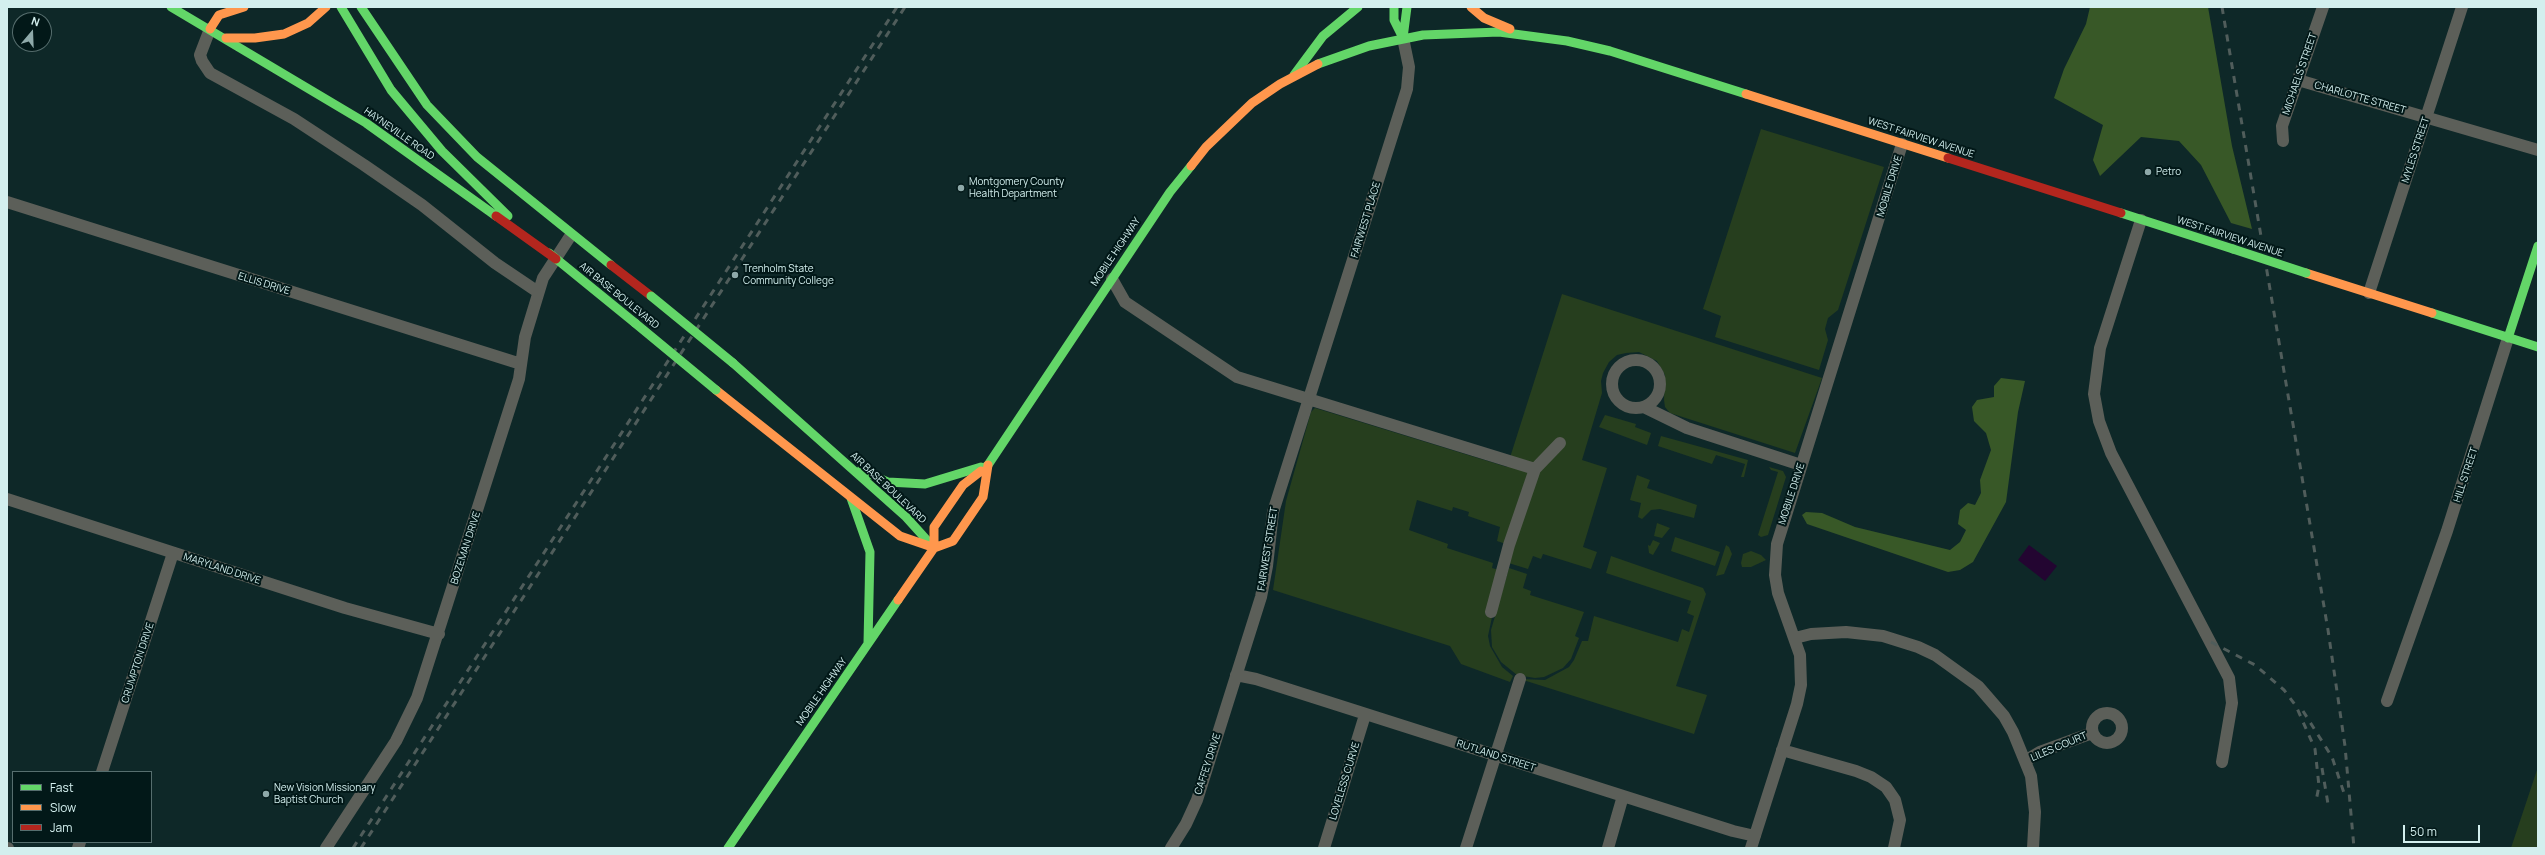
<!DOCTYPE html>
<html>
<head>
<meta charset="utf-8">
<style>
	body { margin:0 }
	#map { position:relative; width:2545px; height:855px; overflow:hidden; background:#0e2828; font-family:Manrope,sans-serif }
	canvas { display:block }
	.frame { position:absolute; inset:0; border:8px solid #d3efee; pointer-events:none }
	.legend { position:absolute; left:12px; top:771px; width:140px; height:72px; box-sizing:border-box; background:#021818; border:1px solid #566e6e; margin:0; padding:5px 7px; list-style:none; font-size:12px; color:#d3efee }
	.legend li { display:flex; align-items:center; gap:8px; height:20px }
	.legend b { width:20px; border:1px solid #566e6e }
	.north { position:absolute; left:12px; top:12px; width:40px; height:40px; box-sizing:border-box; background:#021818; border:1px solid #566e6e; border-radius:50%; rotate:19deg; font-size:11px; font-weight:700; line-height:16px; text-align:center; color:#d3efee }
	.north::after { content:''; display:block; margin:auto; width:14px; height:18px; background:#8ea9a9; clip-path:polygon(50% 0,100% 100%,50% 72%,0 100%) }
	.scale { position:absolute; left:2403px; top:825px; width:77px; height:18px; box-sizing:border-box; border:2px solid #d3efee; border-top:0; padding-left:5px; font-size:12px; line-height:14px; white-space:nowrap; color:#d3efee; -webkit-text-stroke:3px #021818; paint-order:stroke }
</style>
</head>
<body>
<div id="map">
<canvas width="2545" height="855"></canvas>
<div class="frame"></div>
<ul class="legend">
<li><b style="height:5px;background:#63d668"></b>Fast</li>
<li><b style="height:5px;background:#ff974d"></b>Slow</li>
<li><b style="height:5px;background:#b3261e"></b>Jam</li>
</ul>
<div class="north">N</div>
<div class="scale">50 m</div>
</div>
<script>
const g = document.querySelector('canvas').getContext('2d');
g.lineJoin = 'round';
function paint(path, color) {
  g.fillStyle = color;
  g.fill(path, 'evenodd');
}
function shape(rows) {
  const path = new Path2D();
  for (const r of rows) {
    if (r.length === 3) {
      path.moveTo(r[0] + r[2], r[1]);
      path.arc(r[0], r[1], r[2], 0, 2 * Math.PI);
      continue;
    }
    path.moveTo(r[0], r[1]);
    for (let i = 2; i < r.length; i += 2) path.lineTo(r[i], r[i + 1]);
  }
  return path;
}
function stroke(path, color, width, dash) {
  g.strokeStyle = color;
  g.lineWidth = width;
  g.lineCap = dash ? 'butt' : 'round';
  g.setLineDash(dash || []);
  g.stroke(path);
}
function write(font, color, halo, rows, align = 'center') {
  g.font = font + ' Manrope,sans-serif';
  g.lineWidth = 4;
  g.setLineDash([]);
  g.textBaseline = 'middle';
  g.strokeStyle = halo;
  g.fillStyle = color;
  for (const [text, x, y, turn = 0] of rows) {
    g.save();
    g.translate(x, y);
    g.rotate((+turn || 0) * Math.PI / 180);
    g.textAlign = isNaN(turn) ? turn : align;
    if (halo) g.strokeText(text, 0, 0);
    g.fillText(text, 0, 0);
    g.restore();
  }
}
paint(shape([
	[1761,129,1884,167,1838,310,1828,318,1825,329,1828,340,1819,370,1715,337,1721,316,1703,309],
	[1562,294,1822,378,1795,453,1670,413,1665,407,1664,400,1665,375,1657,361,1639,352,1626,353,1617,355,1609,362,1603,373,1601,381,1602,393,1582,460,1607,468,1583,547,1597,552,1591,569,1543,554,1541,559,1533,556,1528,569,1502,561,1509,545,1497,541,1500,527,1468,516,1469,512,1453,507,1452,511,1417,500,1409,530,1448,544,1447,548,1493,563,1492,568,1499,570,1485,614,1492,617,1488,636,1490,646,1502,667,1513,676,1510,682,1461,664,1450,646,1273,590,1286,501,1311,412,1315,408,1507,467],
	[1605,415,1636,424,1635,427,1651,433,1647,445,1599,427],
	[1661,436,1748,460,1744,477,1741,477,1745,464,1716,455,1712,464,1658,446],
	[1769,467,1783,471,1786,477,1768,535,1761,537,1758,535,1778,472,1771,470],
	[1637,475,1650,480,1647,488,1697,505,1694,518,1660,509,1651,510,1642,519,1638,517,1641,503,1630,500],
	[1657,523,1670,528,1662,538,1654,536],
	[1675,537,1720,552,1715,566,1671,551],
	[1653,540,1660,543,1653,555,1649,553,1648,545,1650,546],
	[1726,545,1729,547,1732,554,1724,574,1716,576],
	[1751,551,1761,555,1766,560,1751,567,1742,567,1741,563,1743,554],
	[1611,556,1703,588,1706,594,1676,686,1707,695,1694,734,1520,679,1545,680,1569,667,1574,660,1582,641,1588,641,1594,616,1678,642,1682,629,1689,632,1694,616,1687,613,1691,601,1606,573],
	[1509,568,1527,574,1523,588,1531,591,1530,595,1584,612,1575,636,1579,638,1571,659,1563,668,1544,677,1535,678,1517,675,1501,662,1492,647,1491,630],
	[2538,767,2538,848,2511,848]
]), '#263e1e');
paint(shape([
	[2090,7,2208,7,2232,146,2252,229,2231,223,2201,165,2179,141,2141,137,2100,176,2093,160,2103,125,2054,98,2064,69,2086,24],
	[2001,378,2025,381,2018,412,2006,502,1973,562,1960,570,1948,572,1807,524,1802,515,1806,512,1822,513,1855,527,1950,550,1960,542,1966,530,1958,524,1960,510,1968,503,1975,505,1981,493,1980,480,1991,450,1986,433,1974,421,1972,407,1977,400,1994,397,1994,386]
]), '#385827');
paint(shape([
	[2029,545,2057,566,2045,581,2018,560]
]), '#230531');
stroke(shape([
	[210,29,200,55,202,61,210,73,294,119,364,165,422,205,495,263,538,292],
	[2298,80,2538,150],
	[2283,141,2282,126,2323,7],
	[7,202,521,364],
	[2141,220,2100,348,2094,394,2099,421,2111,453,2229,678,2232,703,2222,762],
	[1112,279,1125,302,1237,377,1535,469],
	[2369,293,2462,7],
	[1636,384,24],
	[1644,407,1687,428,1801,465],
	[7,499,345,608,439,634],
	[1491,612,1509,545,1535,469,1560,443],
	[1795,638,1811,634,1846,632,1883,636,1918,647,1935,655,1978,686,2004,716,2013,732,2031,776,2035,812,2033,848],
	[1236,675,1256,679,1733,831,1755,836],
	[2387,701,2447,531,2508,338],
	[2107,728,15],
	[1782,750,1856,771,1871,777,1886,787,1895,800,1900,820,1894,848],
	[2025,761,2040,752,2092,733],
	[102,772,173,553],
	[7,848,8,848],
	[78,848,80,842],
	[326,848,396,741,417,698,519,379,525,337,543,278,571,235],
	[1171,848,1186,824,1197,800,1261,597,1267,566,1273,512,1407,89,1409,67,1403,38],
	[1324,848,1365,715],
	[1466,848,1520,679],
	[1608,848,1623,796],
	[1751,848,1797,704,1801,685,1800,655,1778,593,1775,575,1777,544,1902,144]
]), '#5c5f59', 12);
stroke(shape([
	[171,7,366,123,496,216],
	[341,7,391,90,442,151,508,216],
	[361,7,427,105,477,157,611,265],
	[1394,7,1394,20,1403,38],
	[1403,38,1407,7],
	[1318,64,1369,46,1423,35,1499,32,1567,41,1610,51,1746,94],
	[1294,75,1323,36,1358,7],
	[2121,213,2233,249],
	[549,253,635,323],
	[2432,313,2538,347],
	[2508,338,2538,246],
	[733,363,906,517,934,548],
	[861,470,888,482,925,484,981,467],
	[981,471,988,465,1170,192,1191,166],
	[851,498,870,552,868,643],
	[728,848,898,600]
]), '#63d668', 9);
stroke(shape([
	[1471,7,1484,18,1510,29],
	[210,29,219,15,244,7],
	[226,38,255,38,284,34,308,23,326,7],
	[1746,94,1948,158],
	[1191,166,1206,147,1252,103,1280,84,1318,64],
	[2306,273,2432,313],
	[716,390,900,536,932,547],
	[934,548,953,541,983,497,988,465],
	[898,600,934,548,934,527,963,485,981,471]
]), '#ff974d', 9);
stroke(shape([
	[1948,158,2121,213],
	[496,216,556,259],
	[611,265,651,296]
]), '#b3261e', 9);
stroke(shape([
	[2222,7,2328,630,2345,746,2354,848],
	[2211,642,2255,665,2284,690,2296,706,2315,749,2319,786,2316,801],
	[2303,711,2332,757,2345,796],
	[2322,768,2328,804],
	[353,848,897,7],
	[361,848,905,7]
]), '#505d5b', 3, [7, 7]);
stroke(shape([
	[2233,249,2306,273],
	[651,296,733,363],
	[635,323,716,390]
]), '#63d668', 9);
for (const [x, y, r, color] of [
	[2148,172,4,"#8ea9a9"],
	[961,188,4,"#8ea9a9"],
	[735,275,4,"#8ea9a9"],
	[266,794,4,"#8ea9a9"]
]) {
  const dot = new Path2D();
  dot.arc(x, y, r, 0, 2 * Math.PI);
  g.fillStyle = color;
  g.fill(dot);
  stroke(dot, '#021818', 1.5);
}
write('10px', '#d3efee', '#021818', [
	["MICHAELS STREET",2300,74,-71],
	["CHARLOTTE STREET",2360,98,16],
	["HAYNEVILLE ROAD",399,134,35],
	["WEST FAIRVIEW AVENUE",1921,138,18],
	["MYLES STREET",2416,150,-72],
	["MOBILE DRIVE",1890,186,-73],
	["FAIRWEST PLACE",1366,220,-73],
	["WEST FAIRVIEW AVENUE",2230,237,18],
	["MOBILE HIGHWAY",1116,252,-56],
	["ELLIS DRIVE",264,284,17],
	["AIR BASE BOULEVARD",619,296,39],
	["HILL STREET",2466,475,-72],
	["AIR BASE BOULEVARD",888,488,43],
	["MOBILE DRIVE",1792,494,-72],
	["BOZEMAN DRIVE",466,548,-72],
	["FAIRWEST STREET",1268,549,-81],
	["MARYLAND DRIVE",222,569,18],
	["CRUMPTON DRIVE",138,663,-72],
	["MOBILE HIGHWAY",822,692,-55],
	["LILES COURT",2059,747,-23],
	["RUTLAND STREET",1496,756,18],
	["CAFFEY DRIVE",1208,764,-72],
	["LOVELESS CURVE",1345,781,-73]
]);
write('10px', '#d3efee', '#021818', [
	["Petro",2156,172],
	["Montgomery County",969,182],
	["Health Department",969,194],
	["Trenholm State",743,269],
	["Community College",743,281],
	["New Vision Missionary",274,788],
	["Baptist Church",274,800]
], 'left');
</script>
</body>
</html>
